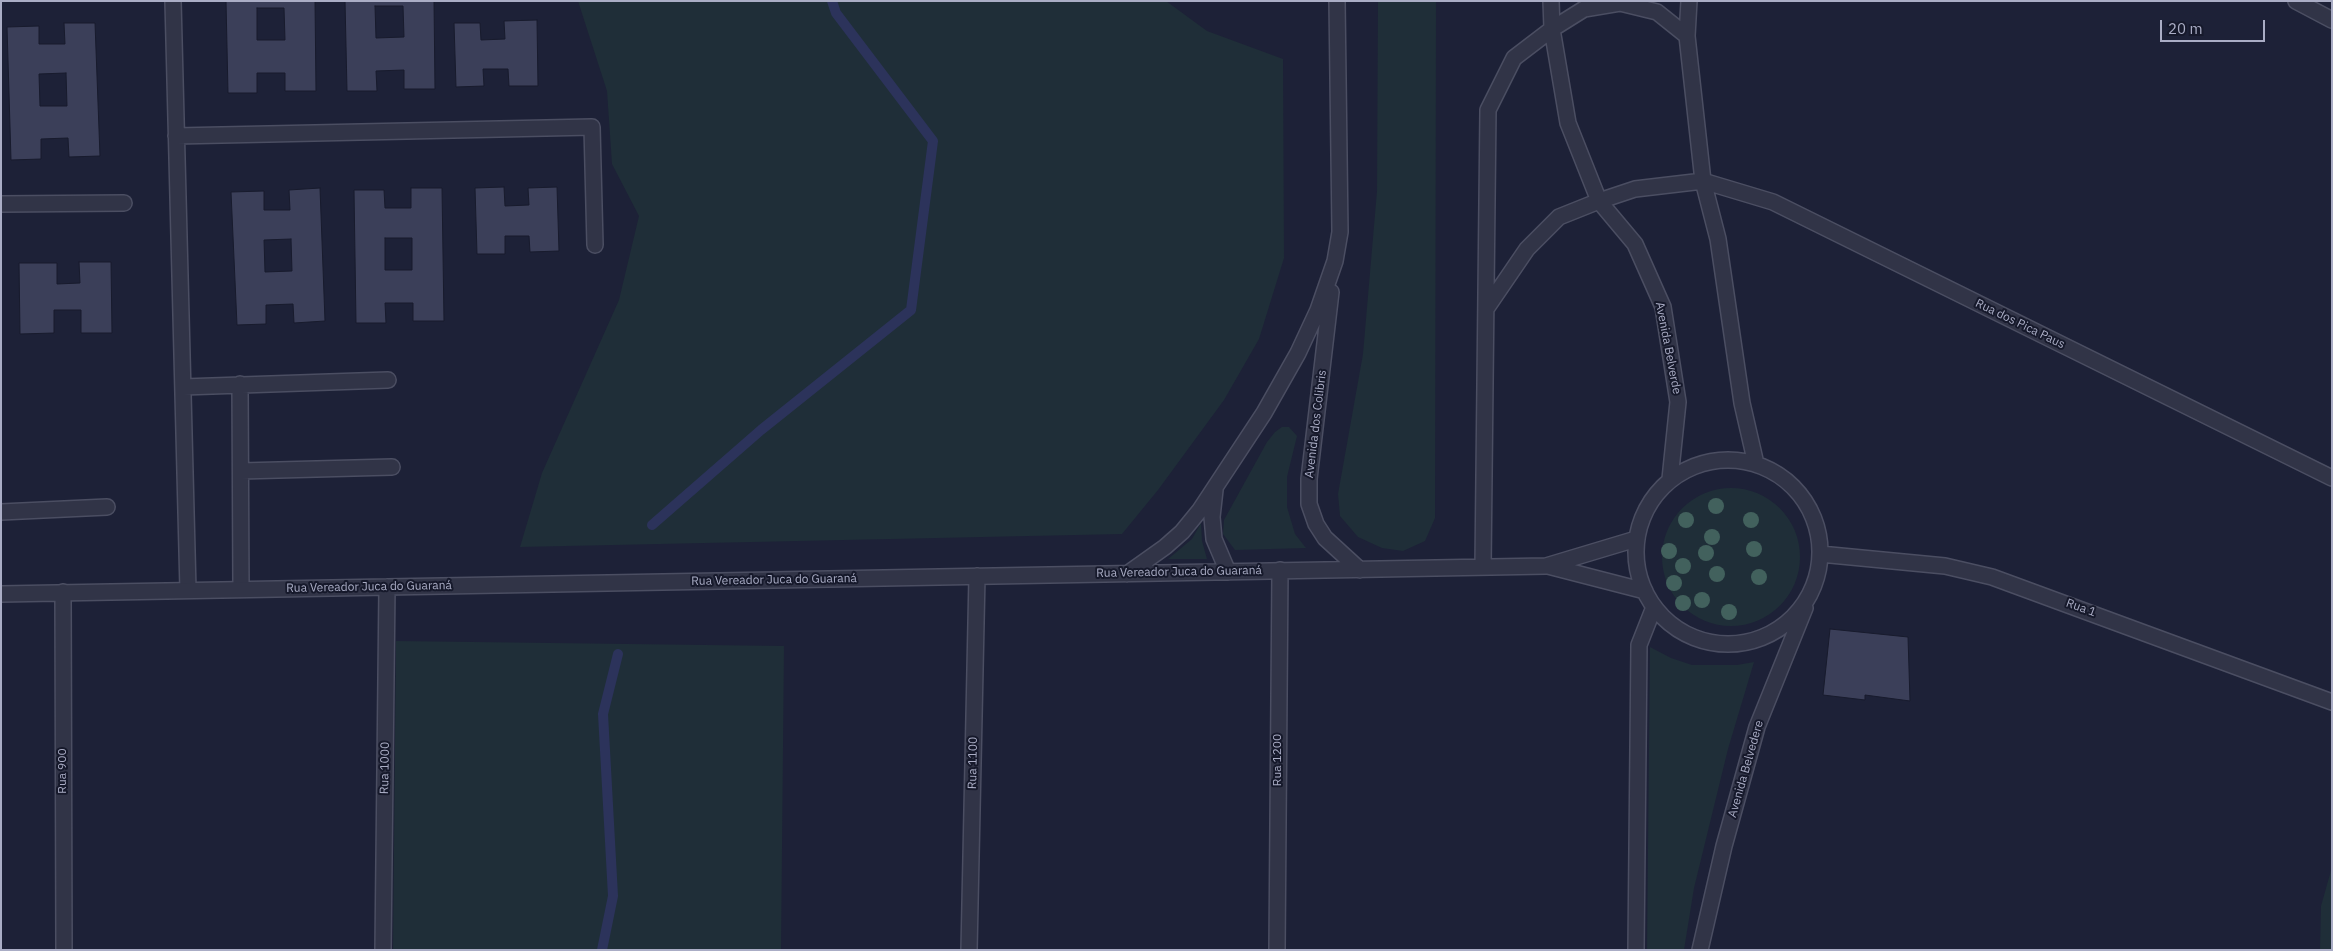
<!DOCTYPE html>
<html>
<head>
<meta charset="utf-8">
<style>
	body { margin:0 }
	#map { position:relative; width:2333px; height:951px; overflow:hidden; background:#1d2137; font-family:"IBM Plex Sans",sans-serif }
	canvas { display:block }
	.frame { position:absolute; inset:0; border:2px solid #aaadc5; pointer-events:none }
	.scale { position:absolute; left:2160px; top:20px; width:105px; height:22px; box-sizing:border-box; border:2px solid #aaadc5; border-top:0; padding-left:6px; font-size:15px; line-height:18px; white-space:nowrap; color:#aaadc5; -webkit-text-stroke:4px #16192b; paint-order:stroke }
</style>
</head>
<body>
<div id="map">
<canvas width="2333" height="951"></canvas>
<div class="frame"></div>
<div class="scale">20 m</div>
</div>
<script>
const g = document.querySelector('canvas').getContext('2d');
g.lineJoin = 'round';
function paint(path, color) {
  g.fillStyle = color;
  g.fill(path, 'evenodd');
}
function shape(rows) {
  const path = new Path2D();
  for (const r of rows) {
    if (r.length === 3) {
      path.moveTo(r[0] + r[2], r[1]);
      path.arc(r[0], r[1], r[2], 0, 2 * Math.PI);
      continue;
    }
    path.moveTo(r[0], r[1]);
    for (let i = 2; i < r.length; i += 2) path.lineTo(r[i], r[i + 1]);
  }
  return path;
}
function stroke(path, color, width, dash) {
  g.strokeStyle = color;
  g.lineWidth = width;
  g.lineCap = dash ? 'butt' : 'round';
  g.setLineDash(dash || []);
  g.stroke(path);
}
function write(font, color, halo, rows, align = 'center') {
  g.font = font + ' "IBM Plex Sans",sans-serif';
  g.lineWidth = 4;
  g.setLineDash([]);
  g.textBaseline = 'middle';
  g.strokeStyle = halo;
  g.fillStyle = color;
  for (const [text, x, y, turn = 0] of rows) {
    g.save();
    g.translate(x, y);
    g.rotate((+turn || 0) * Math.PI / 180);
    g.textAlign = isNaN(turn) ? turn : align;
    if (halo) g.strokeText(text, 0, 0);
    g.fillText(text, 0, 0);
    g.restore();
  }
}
paint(shape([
	[578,1,1166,1,1207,31,1283,59,1284,258,1259,339,1224,400,1158,490,1122,534,520,547,542,473,619,300,639,216,612,164,607,91],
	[1378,1,1436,1,1435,518,1425,541,1403,551,1382,548,1358,537,1340,516,1338,494,1363,354,1377,191],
	[1282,427,1289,427,1297,436,1287,477,1287,507,1295,534,1306,548,1235,550,1223,534,1224,520,1267,442,1275,432],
	[1731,557,69],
	[1201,523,1202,541,1207,559,1168,559,1192,539],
	[396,641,784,646,781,950,393,950],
	[1650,647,1671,658,1692,665,1737,665,1754,662,1728,749,1694,888,1684,950,1647,950],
	[2332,867,2332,950,2320,950,2321,906]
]), '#1f2e38');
stroke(shape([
	[652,525,761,430,911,310,933,141,836,13,832,1],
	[602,950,613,896,603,714,618,654]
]), '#2c335b', 10);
const building = shape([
	[226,1,315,1,316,91,285,91,285,73,257,73,257,93,228,93,226,1],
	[257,8,284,8,285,40,257,40,257,8],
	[345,1,434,1,435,89,404,89,404,70,376,71,377,91,347,91,345,1],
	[375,6,403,6,404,37,376,38,375,6],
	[537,20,538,86,509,86,508,69,483,69,484,86,456,87,454,23,480,23,481,40,505,39,504,21,537,20],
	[64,23,95,23,100,156,69,157,68,138,41,139,41,159,11,160,7,27,39,26,39,44,65,44,64,23],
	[66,73,67,106,40,106,39,74,66,73],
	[504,187,505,206,529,205,528,188,557,187,559,251,530,252,529,236,505,236,505,254,477,254,475,188,504,187],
	[320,188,325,321,294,323,293,304,266,305,266,324,237,325,231,192,264,191,264,210,290,210,289,190,320,188],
	[291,239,292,271,265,272,264,240,291,239],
	[411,188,442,188,444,321,413,321,413,303,385,303,386,323,356,323,354,190,384,190,385,208,411,208,411,188],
	[385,238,412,238,412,270,385,270,385,238],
	[79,262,111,262,112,333,81,333,81,310,54,310,54,333,20,334,19,263,57,263,57,284,80,283,79,262],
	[1830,629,1908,637,1910,701,1865,695,1865,700,1823,695,1830,629]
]);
paint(building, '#3b3f59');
stroke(building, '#181b2d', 1);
const service = shape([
	[173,1,188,590],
	[176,136,592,127,595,245],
	[1,204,124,203],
	[240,384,241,589],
	[183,387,388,380],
	[241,471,392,467],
	[1,512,107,507]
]);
const minor = shape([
	[1551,1,1552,29,1568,123,1599,201,1635,244,1663,307,1678,402,1670,479],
	[1689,1,1687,36,1703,181,1718,239,1742,403,1756,464],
	[2296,1,2332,20],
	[1331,292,1309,479,1309,504,1316,524,1325,538,1360,570],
	[1486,309,1527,249,1559,217,1599,201,1635,189,1703,181,1773,202,2332,478],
	[1728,552,92],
	[1215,490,1212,517,1214,539,1228,572],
	[1820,554,1945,566,1992,577,2332,702],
	[1548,566,1645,591],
	[1483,567,1488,110,1514,58,1552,29,1584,9,1620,3,1657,12,1687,36],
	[1127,574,1165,547,1182,532,1200,510,1264,413,1298,353,1318,310,1335,261,1340,232,1337,1],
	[63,592,64,950],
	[1,594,1546,566,1636,539],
	[383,950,387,587],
	[969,950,977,576],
	[1277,950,1280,570],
	[1636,950,1639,645,1654,607],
	[1700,950,1724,846,1757,727,1805,608]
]);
stroke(service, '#4b4e62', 18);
stroke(minor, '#4b4e62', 18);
stroke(service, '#313447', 15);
stroke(minor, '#313447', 15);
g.fillStyle = '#42615d';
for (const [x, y] of [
	[1716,506],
	[1686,520],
	[1751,520],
	[1712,537],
	[1754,549],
	[1669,551],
	[1706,553],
	[1683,566],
	[1717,574],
	[1759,577],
	[1674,583],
	[1702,600],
	[1683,603],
	[1729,612]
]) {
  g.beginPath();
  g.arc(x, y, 8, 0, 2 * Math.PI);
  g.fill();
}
write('12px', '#aaadc5', '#16192b', [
	["Rua dos Pica Paus",2020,324,26],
	["Avenida Belverde",1668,348,79],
	["Avenida dos Colibris",1316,424,-83],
	["Rua Vereador Juca do Guaraná",1179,572,-1],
	["Rua Vereador Juca do Guaraná",774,580,-1],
	["Rua Vereador Juca do Guaraná",369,587,-1],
	["Rua 1",2081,608,20],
	["Rua 1200",1278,760,-90],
	["Rua 1100",973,763,-89],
	["Rua 1000",385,768,-89],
	["Avenida Belvedere",1746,769,-74],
	["Rua 900",63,771,-90]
]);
</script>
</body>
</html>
